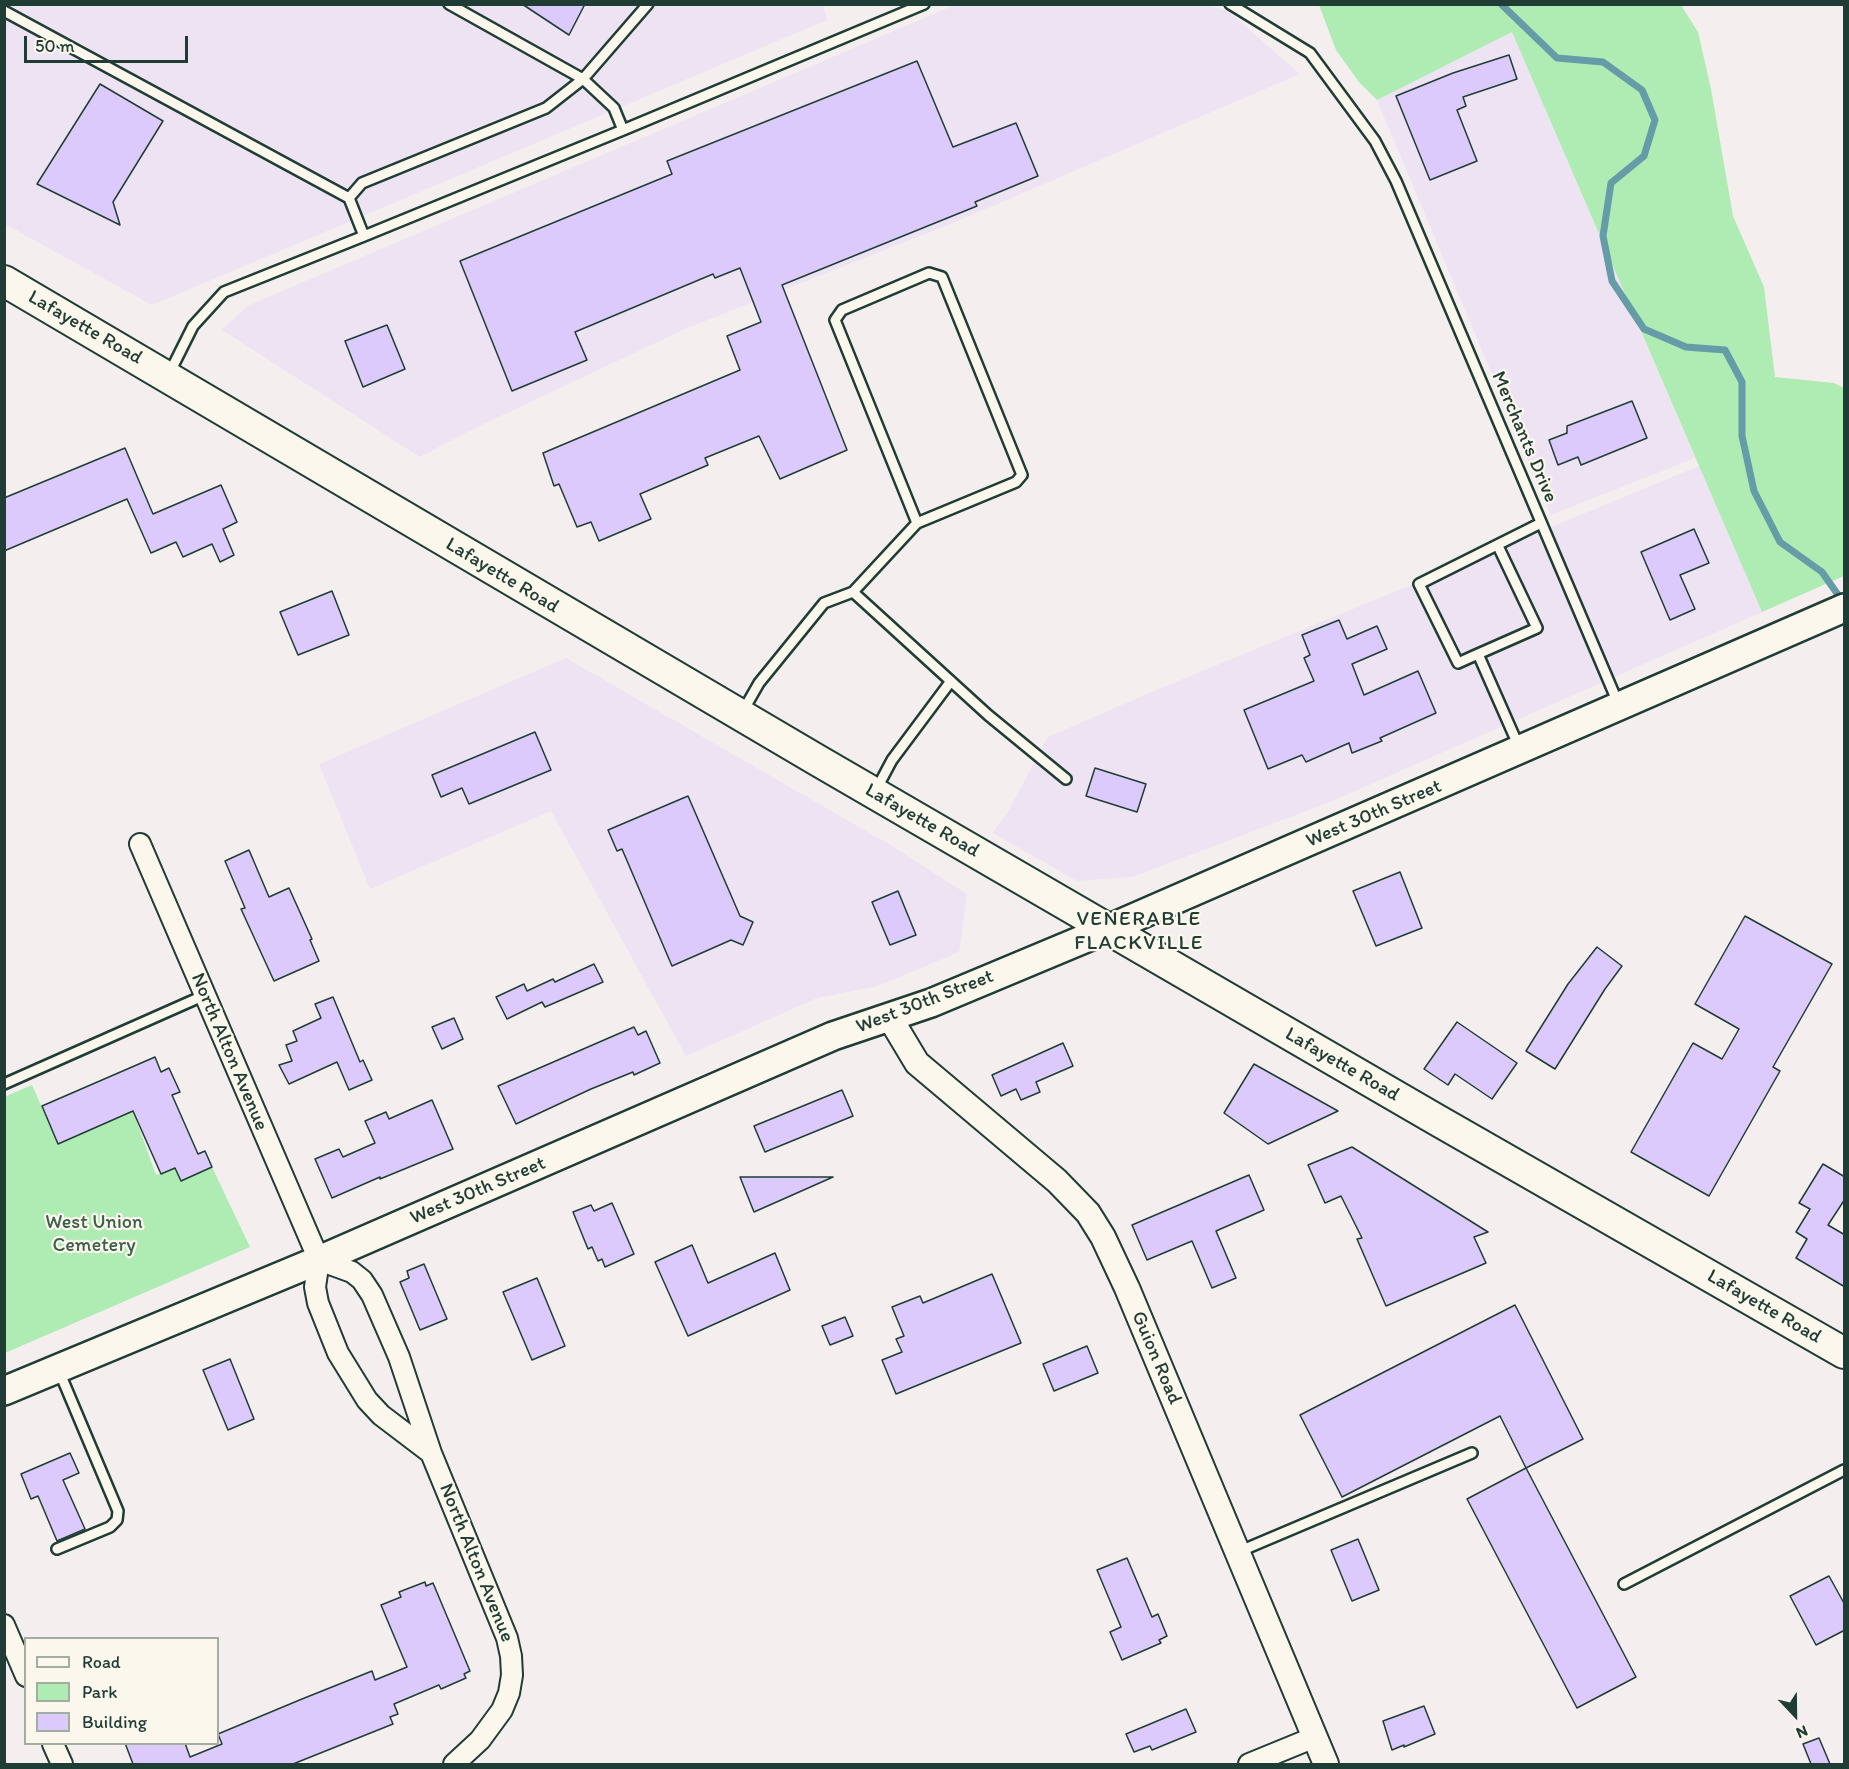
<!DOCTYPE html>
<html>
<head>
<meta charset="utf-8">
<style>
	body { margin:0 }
	#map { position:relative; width:1849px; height:1769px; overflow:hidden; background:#f5eeef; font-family:Itim,sans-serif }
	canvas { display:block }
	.frame { position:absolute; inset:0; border:6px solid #1f3d34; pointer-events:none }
	.legend { position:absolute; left:24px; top:1637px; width:195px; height:108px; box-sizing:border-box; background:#fbf7ec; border:2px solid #a3ada2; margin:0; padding:8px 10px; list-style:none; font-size:18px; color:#1f3d34 }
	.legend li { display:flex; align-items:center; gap:12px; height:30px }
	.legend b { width:30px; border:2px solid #a3ada2 }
	.north { position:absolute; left:1765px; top:1685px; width:60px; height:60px; -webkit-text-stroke:4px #fbf7ec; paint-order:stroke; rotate:158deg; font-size:16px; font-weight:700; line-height:24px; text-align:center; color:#1f3d34 }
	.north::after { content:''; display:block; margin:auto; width:21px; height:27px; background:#1f3d34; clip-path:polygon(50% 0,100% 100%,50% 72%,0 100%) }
	.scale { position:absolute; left:24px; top:36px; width:164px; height:27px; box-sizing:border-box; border:3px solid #1f3d34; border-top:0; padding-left:8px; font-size:18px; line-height:21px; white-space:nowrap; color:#1f3d34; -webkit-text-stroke:4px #fbf7ec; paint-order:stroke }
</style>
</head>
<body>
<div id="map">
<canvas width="1849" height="1769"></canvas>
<div class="frame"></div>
<ul class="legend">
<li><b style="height:8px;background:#fbf7ec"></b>Road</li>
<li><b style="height:16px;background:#aeecb3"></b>Park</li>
<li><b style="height:16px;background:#dbcafb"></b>Building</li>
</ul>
<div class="north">N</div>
<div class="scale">50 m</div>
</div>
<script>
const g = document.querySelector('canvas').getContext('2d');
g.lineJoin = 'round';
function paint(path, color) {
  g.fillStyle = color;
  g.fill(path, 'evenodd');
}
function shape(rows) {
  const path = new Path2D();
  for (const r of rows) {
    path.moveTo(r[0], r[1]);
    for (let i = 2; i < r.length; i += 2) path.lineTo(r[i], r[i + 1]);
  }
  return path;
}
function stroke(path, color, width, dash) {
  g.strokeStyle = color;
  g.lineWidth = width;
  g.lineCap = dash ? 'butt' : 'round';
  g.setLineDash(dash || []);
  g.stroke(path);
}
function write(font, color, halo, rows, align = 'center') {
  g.font = font + ' Itim,sans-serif';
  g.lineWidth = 4.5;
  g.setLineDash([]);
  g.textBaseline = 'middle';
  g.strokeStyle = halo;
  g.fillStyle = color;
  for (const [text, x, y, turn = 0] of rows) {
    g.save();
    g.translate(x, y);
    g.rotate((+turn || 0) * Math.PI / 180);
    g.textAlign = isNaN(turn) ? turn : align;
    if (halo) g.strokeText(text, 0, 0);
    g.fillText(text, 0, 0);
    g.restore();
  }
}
paint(shape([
	[5,5,823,5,827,20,152,305,5,224],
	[955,5,1204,5,1228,11,1300,74,960,220,685,329,471,430,420,457,222,330,247,306],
	[1512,32,1695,458,1551,515,1377,100],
	[1699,466,1762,612,1330,802,1132,877,1077,881,993,833,1009,810,1048,737,1154,691],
	[566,658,892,846,967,894,959,952,878,986,817,998,686,1056,551,811,370,889,319,764]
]), '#ede3f3');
paint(shape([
	[1319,5,1681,5,1698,32,1711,89,1733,216,1764,287,1775,377,1834,383,1844,388,1844,576,1762,612,1512,32,1377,100,1359,82,1336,50],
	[32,1085,58,1143,133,1111,156,1175,175,1168,181,1181,212,1167,250,1247,5,1353,4,1097]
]), '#aeecb3');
stroke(shape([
	[1501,4,1557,58,1603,62,1642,90,1655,120,1644,156,1611,183,1603,236,1612,281,1644,329,1686,347,1725,350,1742,382,1742,436,1754,491,1780,542,1822,572,1843,602]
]), '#659ca8', 7);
const building = shape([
	[522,4,585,4,569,35,522,4],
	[1509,55,1517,79,1463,97,1466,106,1457,110,1477,161,1430,180,1396,96,1453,73,1509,55],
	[917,61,953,147,1016,123,1038,176,975,202,977,206,782,285,847,450,780,479,759,436,705,458,708,465,640,494,651,519,599,541,591,522,577,527,559,484,554,486,543,453,740,370,727,336,761,322,740,268,715,278,713,274,575,332,587,360,512,391,460,261,672,174,667,161,917,61],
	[100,84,163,121,113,202,120,225,37,184,100,84],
	[387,325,405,369,363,387,345,341,387,325],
	[1632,401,1647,438,1581,465,1578,457,1558,465,1549,440,1567,433,1567,426,1632,401],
	[125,448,153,514,221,485,237,522,223,529,234,555,220,562,212,544,183,557,176,542,151,553,127,499,4,551,4,498,125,448],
	[1694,529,1709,563,1680,575,1695,609,1670,620,1641,552,1694,529],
	[332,591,349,635,298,655,280,612,332,591],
	[1339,620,1347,639,1377,626,1387,649,1352,664,1364,695,1418,671,1436,713,1380,738,1382,741,1352,753,1349,743,1306,762,1302,755,1268,769,1244,710,1314,681,1304,658,1310,655,1302,635,1339,620],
	[535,732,551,770,469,804,462,788,441,797,432,775,535,732],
	[1095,768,1146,784,1137,812,1086,796,1095,768],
	[688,796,740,916,753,922,743,945,731,940,672,966,622,849,617,851,608,830,688,796],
	[249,850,269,897,289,888,312,939,310,940,319,961,274,981,241,909,245,908,225,861,249,850],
	[1400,872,1422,928,1376,946,1353,891,1400,872],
	[898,891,916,935,890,945,872,902,898,891],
	[1745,916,1832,964,1773,1067,1780,1071,1709,1196,1631,1152,1693,1043,1722,1059,1739,1029,1695,1004,1745,916],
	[1597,947,1622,966,1605,989,1555,1069,1526,1051,1568,984,1597,947],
	[594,964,603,982,545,1007,542,1002,507,1019,496,997,524,984,527,991,553,979,555,982,594,964],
	[333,997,360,1062,363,1060,372,1080,349,1090,337,1062,289,1084,279,1065,292,1061,286,1045,297,1041,293,1031,321,1018,315,1004,333,997],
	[454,1018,463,1039,442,1049,432,1027,454,1018],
	[1457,1022,1517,1063,1492,1099,1455,1074,1448,1085,1424,1069,1457,1022],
	[634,1027,638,1035,646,1031,660,1063,634,1075,633,1072,591,1089,516,1124,498,1086,634,1027],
	[1063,1043,1073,1066,1036,1082,1040,1092,1021,1100,1016,1089,1001,1096,992,1075,1063,1043],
	[155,1057,161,1072,169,1068,180,1092,172,1095,198,1154,205,1151,212,1167,181,1181,175,1168,161,1174,133,1111,58,1144,42,1106,155,1057],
	[1254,1064,1338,1111,1268,1144,1224,1113,1254,1064],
	[842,1090,853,1116,765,1152,754,1126,842,1090],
	[432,1100,453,1149,380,1179,380,1177,332,1198,315,1159,339,1149,343,1157,375,1143,365,1121,386,1112,389,1119,432,1100],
	[1352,1147,1488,1232,1474,1237,1486,1263,1386,1306,1357,1239,1362,1238,1341,1196,1325,1203,1308,1165,1352,1147],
	[1823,1164,1845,1177,1845,1199,1828,1225,1845,1235,1845,1287,1796,1258,1807,1239,1796,1232,1810,1209,1799,1203,1823,1164],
	[1249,1175,1264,1210,1216,1231,1236,1278,1212,1288,1192,1241,1147,1260,1132,1225,1249,1175],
	[740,1177,833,1177,754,1212,740,1177],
	[612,1203,634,1254,605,1267,602,1259,598,1261,592,1247,588,1249,573,1212,591,1205,594,1211,612,1203],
	[692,1245,708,1283,775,1253,790,1290,688,1336,655,1262,692,1245],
	[424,1264,447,1319,420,1330,400,1282,409,1278,407,1271,424,1264],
	[992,1274,1021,1343,896,1394,882,1360,902,1352,896,1339,904,1336,892,1307,920,1296,923,1303,992,1274],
	[537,1278,565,1346,532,1360,503,1292,537,1278],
	[1515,1305,1583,1439,1526,1468,1500,1416,1342,1497,1300,1415,1515,1305],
	[845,1317,853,1336,830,1345,822,1326,845,1317],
	[1087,1346,1098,1373,1054,1391,1043,1364,1087,1346],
	[230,1359,254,1419,228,1430,203,1370,230,1359],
	[70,1453,79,1473,63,1480,85,1529,57,1541,38,1496,31,1499,21,1474,70,1453],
	[1526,1468,1636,1677,1577,1708,1467,1499,1526,1468],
	[1358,1539,1379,1590,1352,1601,1331,1550,1358,1539],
	[1127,1558,1152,1617,1158,1614,1167,1636,1159,1640,1161,1643,1122,1660,1110,1632,1121,1627,1097,1570,1127,1558],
	[1829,1576,1845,1605,1845,1630,1816,1645,1790,1596,1829,1576],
	[425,1582,426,1586,433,1583,470,1671,464,1674,466,1678,441,1689,439,1685,394,1704,398,1714,390,1717,393,1724,293,1764,133,1764,125,1743,185,1743,190,1757,222,1744,218,1734,302,1699,372,1671,375,1680,407,1667,381,1605,401,1597,399,1592,425,1582],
	[1424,1706,1435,1734,1404,1747,1404,1745,1392,1750,1383,1721,1424,1706],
	[1186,1709,1196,1732,1152,1750,1150,1746,1134,1752,1126,1734,1186,1709],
	[1819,1738,1830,1764,1811,1764,1803,1744,1819,1738]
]);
paint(building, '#dbcafb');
stroke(building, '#1f3d34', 1.5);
const service = shape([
	[449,4,583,79,648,4],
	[1230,4,1310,53,1375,141,1396,181,1618,703],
	[4,11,349,198],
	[623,130,924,4],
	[169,374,193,326,224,292,364,236,623,130,614,108,583,79,546,108,362,183,349,198,364,236],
	[1498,546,1537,628,1478,654,1519,747],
	[853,592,917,523,1016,482,1022,475,942,277,929,273,842,310,835,320,917,523],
	[1478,654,1458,663,1419,584,1541,523],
	[743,711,759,683,824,603,853,592,988,715,1066,779],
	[876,790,892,760,951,681],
	[4,1084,205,995],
	[57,1549,110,1527,117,1520,118,1511,59,1371],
	[1238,1552,1472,1453],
	[1624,1584,1844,1470]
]);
const minor = shape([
	[140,844,319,1260,315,1287,318,1303,338,1353,367,1400,381,1415,431,1453,399,1357,372,1295,362,1280,352,1272,319,1260],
	[431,1453,507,1638,511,1656,512,1675,509,1693,502,1710,480,1740,454,1764],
	[4,1625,26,1676],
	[53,1744,62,1764],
	[1249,1764,1315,1737]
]);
const tertiary = shape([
	[890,1018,917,1063,1057,1181,1088,1213,1103,1237,1127,1288,1326,1764]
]);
const secondary = shape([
	[4,1391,319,1260,833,1036,931,1003,1108,929,1844,608]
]);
const primary = shape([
	[4,281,817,760,1437,1120,1844,1353]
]);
stroke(service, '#1f3d34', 14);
stroke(minor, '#1f3d34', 24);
stroke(tertiary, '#1f3d34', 28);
stroke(secondary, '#1f3d34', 32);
stroke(primary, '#1f3d34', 34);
stroke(service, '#fbf7ec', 9);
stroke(minor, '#fbf7ec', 20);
stroke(tertiary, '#fbf7ec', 24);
stroke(secondary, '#fbf7ec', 27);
stroke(primary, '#fbf7ec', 30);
write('20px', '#1f3d34', '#fbf7ec', [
	["Lafayette Road",85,328,30],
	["Merchants Drive",1524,437,67],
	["Lafayette Road",502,576,31],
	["West 30th Street",1374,814,-23],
	["Lafayette Road",922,821,30],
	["West 30th Street",925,1002,-21],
	["North Alton Avenue",229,1052,67],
	["Lafayette Road",1342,1065,30],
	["West 30th Street",478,1191,-23],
	["Lafayette Road",1764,1307,30],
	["Guion Road",1156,1358,67],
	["North Alton Avenue",476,1563,68]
]);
write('20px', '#3c604d', '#fbf7ec', [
	["West Union",94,1223],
	["Cemetery",94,1246]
]);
g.letterSpacing = '1.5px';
write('21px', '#1f3d34', '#fbf7ec', [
	["VENERABLE",1139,920],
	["FLACKVILLE",1139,944]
]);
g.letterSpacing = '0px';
</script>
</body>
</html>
